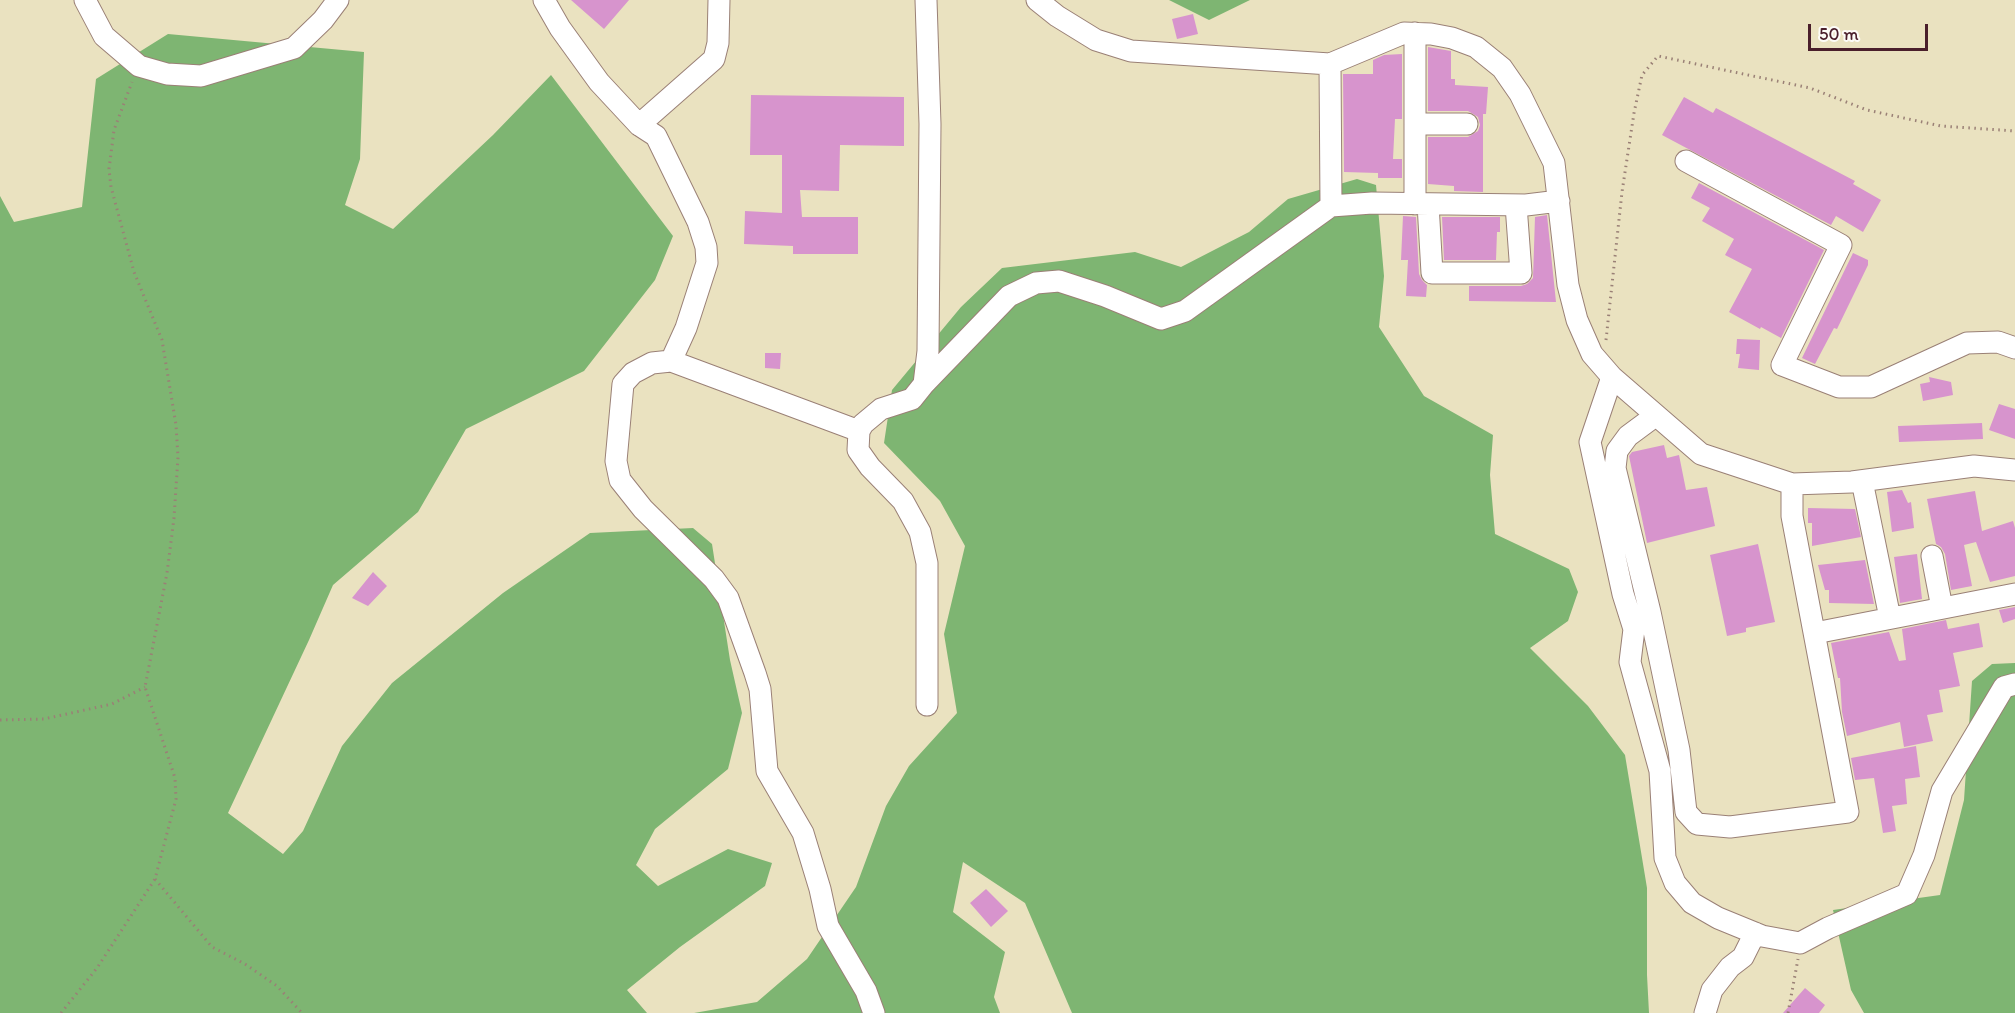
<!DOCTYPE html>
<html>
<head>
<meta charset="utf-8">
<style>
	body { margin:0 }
	#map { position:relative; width:2015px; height:1013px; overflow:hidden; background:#eae2c0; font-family:Itim,sans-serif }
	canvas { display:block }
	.scale { position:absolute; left:1808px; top:24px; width:120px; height:27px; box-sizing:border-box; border:3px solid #4a1f2b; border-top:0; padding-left:8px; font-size:18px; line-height:21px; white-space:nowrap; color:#4a1f2b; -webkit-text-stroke:4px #fdfcf7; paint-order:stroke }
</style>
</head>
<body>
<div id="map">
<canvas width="2015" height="1013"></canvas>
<div class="scale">50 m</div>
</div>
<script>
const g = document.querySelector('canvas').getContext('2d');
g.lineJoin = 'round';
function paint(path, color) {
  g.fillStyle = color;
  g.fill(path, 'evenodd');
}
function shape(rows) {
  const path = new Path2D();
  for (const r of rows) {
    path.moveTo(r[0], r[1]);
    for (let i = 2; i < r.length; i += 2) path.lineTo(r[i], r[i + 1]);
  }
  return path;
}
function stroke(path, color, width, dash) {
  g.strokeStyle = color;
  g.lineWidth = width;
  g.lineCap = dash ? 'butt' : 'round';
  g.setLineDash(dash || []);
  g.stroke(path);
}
paint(shape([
	[1169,0,1250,0,1209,20],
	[168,34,364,52,360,159,345,205,393,229,493,135,551,75,673,236,655,280,584,371,466,429,418,512,333,585,309,640,228,813,283,854,303,831,342,746,392,683,503,593,590,533,693,528,712,544,730,660,742,713,728,769,655,829,636,865,658,886,728,849,772,863,765,886,680,947,627,990,647,1013,0,1013,0,196,14,222,82,207,96,79],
	[1357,179,1376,185,1384,276,1379,327,1424,396,1493,435,1490,475,1495,534,1569,569,1578,592,1568,621,1530,648,1588,706,1625,755,1647,888,1647,975,1649,1013,1072,1013,1025,903,963,862,953,912,1005,952,994,997,1000,1013,694,1013,757,1002,807,959,856,887,886,806,909,766,957,713,944,634,965,546,940,501,884,443,892,390,961,307,1002,268,1135,252,1181,267,1249,232,1288,199],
	[2015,663,2015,1013,1864,1013,1851,990,1833,910,1940,895,1964,800,1972,681,1992,664]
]), '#7eb572');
paint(shape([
	[571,0,629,0,604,29],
	[1193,14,1198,34,1177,39,1172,19],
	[1428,47,1451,51,1451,79,1455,79,1455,85,1488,87,1486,114,1483,114,1483,192,1454,191,1454,186,1428,184,1428,137,1468,137,1478,131,1480,125,1478,117,1468,111,1428,111],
	[1402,54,1402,119,1395,119,1393,159,1402,159,1402,178,1378,178,1378,173,1344,172,1343,74,1373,74,1373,60,1384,55],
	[751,95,904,97,904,146,840,145,839,191,800,190,802,217,858,217,858,254,793,254,793,246,744,244,745,211,782,213,782,155,750,155],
	[1684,97,1713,113,1716,108,1855,181,1853,184,1881,200,1863,232,1836,216,1831,225,1662,135],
	[1699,183,1824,250,1781,338,1761,327,1760,329,1729,312,1752,269,1725,255,1734,239,1702,221,1710,208,1691,198],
	[1547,215,1556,302,1469,301,1469,286,1521,286,1527,284,1533,278,1535,217],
	[1403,216,1416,217,1419,274,1422,280,1427,285,1426,297,1406,296,1408,260,1401,260],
	[1442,217,1500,217,1500,232,1497,232,1496,260,1444,260],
	[1853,253,1868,260,1868,265,1837,329,1834,328,1815,364,1802,358],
	[1737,339,1760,340,1759,370,1738,368,1740,354,1736,354],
	[765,353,781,353,780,369,765,368],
	[1929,377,1951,382,1953,395,1923,401,1920,384,1930,382],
	[1999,404,2015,409,2015,439,1989,430],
	[1982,423,1983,439,1899,442,1898,426],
	[1664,445,1667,458,1679,455,1686,490,1707,487,1715,526,1647,543,1629,456,1632,452],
	[1902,490,1908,503,1911,502,1914,528,1892,532,1887,492],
	[1975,491,1982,531,2013,521,2015,528,2015,576,1990,582,1976,542,1964,545,1972,586,1951,590,1945,554,1941,547,1936,544,1927,499],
	[1808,508,1855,509,1861,537,1812,546,1812,523,1808,523],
	[1758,544,1775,622,1746,628,1746,632,1727,636,1710,555],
	[1917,554,1922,599,1900,603,1894,557],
	[1865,560,1874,604,1829,603,1829,590,1825,590,1818,565],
	[373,572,387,586,368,606,352,598],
	[2015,607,2015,619,2003,623,1999,610],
	[1946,620,1948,629,1979,623,1983,647,1953,653,1960,686,1939,690,1943,712,1927,715,1933,741,1904,747,1900,722,1847,736,1842,712,1840,678,1838,678,1831,643,1889,632,1899,661,1906,660,1902,629],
	[1916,746,1920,777,1905,779,1907,804,1892,806,1896,831,1883,833,1874,778,1855,780,1851,758],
	[986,889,1008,911,991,927,970,903],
	[1805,988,1825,1005,1819,1013,1783,1013]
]), '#d794cd');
const minor = shape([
	[85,0,104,36,139,66,167,74,201,76,294,48,323,20,338,0],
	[544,0,560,28,599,82,639,125,656,136,698,222,706,247,707,263,686,328,671,361],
	[1037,0,1057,16,1096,40,1131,51,1330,64,1404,33,1431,34,1452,38,1476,47,1502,68,1520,94,1554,163,1568,285,1577,320,1592,354,1612,377,1701,454,1792,484,1852,482,1974,466,2015,470],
	[1415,33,1415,204],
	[1330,64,1331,206],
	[1415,124,1467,124],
	[639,125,714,59,718,43,719,0],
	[1686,161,1841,245,1782,365,1839,387,1871,387,1967,343,1998,342,2015,348],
	[1428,204,1432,273,1521,273,1516,205],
	[1612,377,1590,442,1623,594,1634,629,1630,662,1660,771,1665,858,1675,883,1692,903,1718,918,1762,936,1800,943,1828,928,1907,894,1924,855,1942,791,2004,687,2015,684],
	[924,384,928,351,930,124,926,0],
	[1655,416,1628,436,1617,451,1615,468,1650,612,1679,750,1686,812,1697,824,1730,827,1848,812,1792,516,1792,484],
	[859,431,671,361,652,363,633,373,623,384,616,461,620,480,643,509,714,579,728,598,755,673,760,689,767,771,803,833,820,889,828,926,866,991,874,1013],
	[1862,481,1890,618],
	[1932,556,1942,608],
	[1815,633,2015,594],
	[927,705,927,563,920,532,903,501,870,467,858,450,859,431,863,424,881,409,912,399,924,384,1009,296,1036,283,1059,281,1105,296,1161,319,1185,311,1331,206,1372,203,1526,205,1559,201],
	[1705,1013,1712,990,1730,967,1743,957,1755,933]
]);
stroke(minor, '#9a8076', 23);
stroke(shape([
	[1606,340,1622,192,1634,113,1642,75,1658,56,1810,88,1867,110,1941,126,2015,131],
	[0,720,44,719,112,704,145,687],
	[155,879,212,947,245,964,277,986,302,1013],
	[61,1013,97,968,155,879,176,799,175,778,145,687,167,573,174,518,178,457,176,425,162,340,134,272,111,187,109,169,114,130,132,82],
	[1788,1013,1798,959]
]), '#9a8076', 3, [1.5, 4.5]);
stroke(minor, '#fff', 21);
</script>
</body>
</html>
